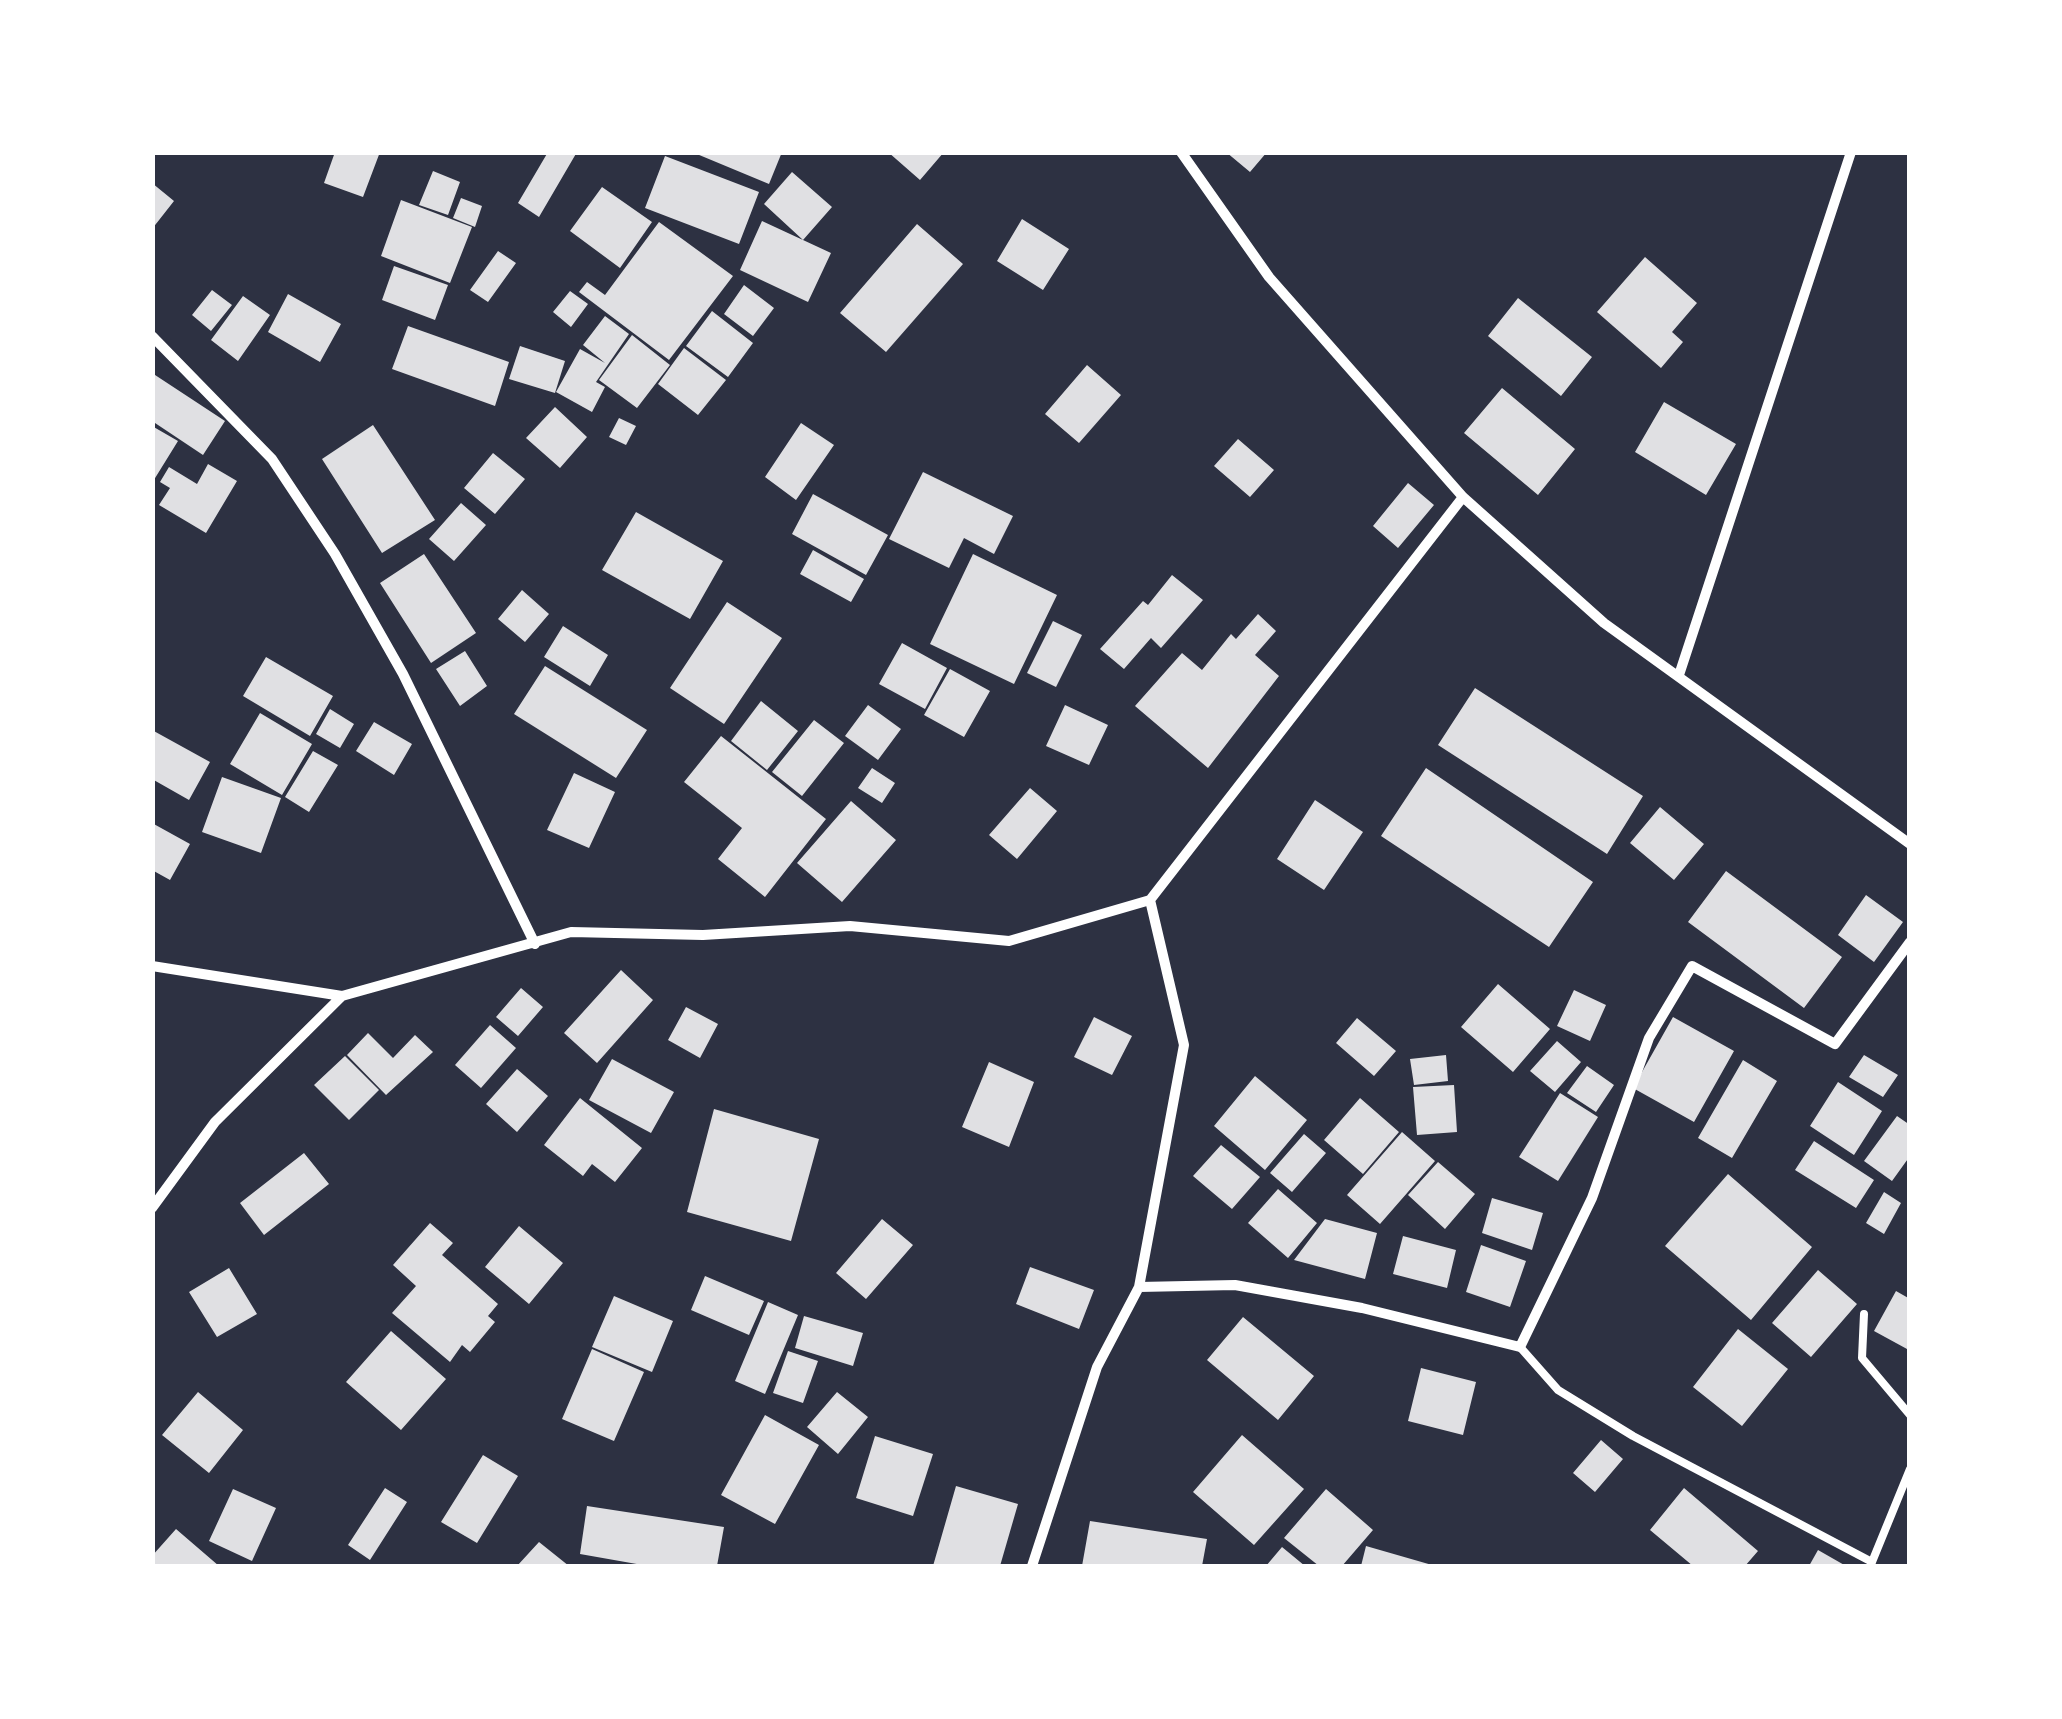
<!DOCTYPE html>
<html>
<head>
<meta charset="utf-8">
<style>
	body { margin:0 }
	#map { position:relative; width:2062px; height:1719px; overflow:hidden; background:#2d3142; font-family:Helvetica,sans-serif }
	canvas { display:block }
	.frame { position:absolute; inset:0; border:155px solid #fff; pointer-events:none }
</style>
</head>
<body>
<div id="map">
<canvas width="2062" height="1719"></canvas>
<div class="frame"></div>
</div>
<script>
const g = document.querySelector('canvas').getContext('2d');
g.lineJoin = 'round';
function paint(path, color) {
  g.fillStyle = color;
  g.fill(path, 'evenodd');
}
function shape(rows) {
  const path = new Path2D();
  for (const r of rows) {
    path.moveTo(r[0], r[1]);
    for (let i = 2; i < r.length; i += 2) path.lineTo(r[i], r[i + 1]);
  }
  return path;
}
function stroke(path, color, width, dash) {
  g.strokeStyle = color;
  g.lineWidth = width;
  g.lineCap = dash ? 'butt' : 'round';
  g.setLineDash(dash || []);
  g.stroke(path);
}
paint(shape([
	[335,152,380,152,363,197,324,183],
	[548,152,577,152,539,217,518,203],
	[692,152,782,152,769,184],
	[888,152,944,152,920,180],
	[1226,152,1267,152,1250,172],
	[665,156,759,192,739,244,645,208],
	[433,171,460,182,448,215,419,205],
	[792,172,832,207,803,240,831,253,808,302,740,270,762,221,803,240,764,204],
	[152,183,174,201,152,229],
	[602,187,652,222,620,268,570,231],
	[461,198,482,206,475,227,453,218],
	[401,200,472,227,450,283,381,256],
	[1022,219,1069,249,1043,290,997,261],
	[659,222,733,276,669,360,579,292,587,282,605,295],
	[917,224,963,264,886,352,840,313],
	[498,251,516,263,488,302,470,290],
	[1645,257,1697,303,1672,332,1683,342,1661,368,1597,312],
	[394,266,448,285,435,320,382,300],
	[744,285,774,308,753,336,724,314],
	[212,290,232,305,211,331,192,315],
	[570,291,588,304,571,327,553,312],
	[288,294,341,324,320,362,268,332],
	[243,296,270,315,238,361,211,340],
	[1518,298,1592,357,1561,396,1488,336],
	[712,311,753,343,728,377,686,346],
	[605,316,629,334,596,382,605,387,592,412,556,392,580,349,605,363,583,345],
	[408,326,509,362,495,406,392,369],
	[632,335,670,365,637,408,599,380],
	[520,346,565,361,555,393,509,379],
	[684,348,726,380,698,415,658,384],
	[1087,365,1121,395,1079,443,1045,414],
	[152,373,225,421,203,455,152,421],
	[1502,388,1575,449,1538,495,1464,433],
	[1664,402,1736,444,1706,495,1635,452],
	[555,407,587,437,560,468,526,438],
	[619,418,636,426,626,445,609,437],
	[801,423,834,445,796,500,765,477],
	[373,425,435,520,382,553,322,459],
	[152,426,178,441,152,483],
	[1238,439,1274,470,1250,497,1214,466],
	[493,453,525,479,495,514,464,488],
	[208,464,237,481,206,533,159,505,170,488,160,482,169,467,197,484],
	[923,472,1013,516,994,554,964,538,949,568,889,539],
	[1408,483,1434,505,1398,548,1373,526],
	[813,494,888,535,866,575,792,534],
	[461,503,486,525,454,561,429,539],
	[636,512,723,561,690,619,602,570],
	[813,550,864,579,851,602,800,574],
	[424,554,476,633,431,663,380,583],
	[973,554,1057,595,1014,684,930,644],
	[1172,575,1203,600,1161,648,1151,638,1124,669,1100,649,1143,601,1148,605],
	[522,590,549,614,525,642,498,619],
	[727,602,782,638,724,724,670,688],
	[1258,614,1276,631,1255,655,1279,676,1208,768,1135,706,1182,653,1202,670,1231,634,1236,639],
	[1053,621,1082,635,1056,687,1027,673],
	[563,626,608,655,590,686,544,657],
	[902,643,947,668,925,709,879,684],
	[465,651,487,686,460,706,436,669],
	[266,657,333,696,310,736,243,696],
	[545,666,647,730,616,778,514,714],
	[950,669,990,691,964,737,924,715],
	[1475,688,1643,796,1607,854,1438,745],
	[761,701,798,731,767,770,731,741],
	[868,705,901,729,878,760,845,736],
	[1065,705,1108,725,1089,765,1046,746],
	[330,709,354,724,340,748,316,734],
	[260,713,312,744,282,795,230,764],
	[814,720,844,743,802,796,772,772],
	[374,722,412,744,394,775,356,751],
	[152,730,210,762,189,800,152,779],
	[721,736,826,819,765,897,718,859,742,828,684,782],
	[313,751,338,765,309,812,285,797],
	[872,768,895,783,882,803,858,788],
	[1426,768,1593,882,1549,947,1381,836],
	[574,773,615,792,589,848,547,830],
	[222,777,281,798,261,853,202,832],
	[1030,788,1057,811,1017,859,989,835],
	[1315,800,1363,832,1324,890,1277,859],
	[851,801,896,840,842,902,797,863],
	[1660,807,1704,844,1674,880,1630,843],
	[152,823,190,844,170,880,152,870],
	[1726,871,1842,957,1804,1008,1688,922],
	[1866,895,1903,922,1874,962,1838,935],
	[621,970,653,1000,597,1063,564,1033],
	[1498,984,1550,1029,1513,1072,1461,1027],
	[521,988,543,1007,518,1036,496,1017],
	[1574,990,1606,1005,1590,1041,1557,1026],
	[686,1007,718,1024,700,1058,668,1040],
	[1094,1017,1132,1036,1112,1075,1074,1057],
	[1673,1017,1734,1051,1694,1122,1633,1088],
	[1357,1018,1396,1051,1374,1076,1336,1043],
	[490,1025,516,1048,481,1088,455,1065],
	[368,1033,393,1058,415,1035,433,1052,386,1095,347,1055],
	[1557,1041,1581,1062,1555,1092,1530,1071],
	[1446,1055,1448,1081,1414,1085,1410,1059],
	[1864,1055,1898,1075,1883,1097,1849,1077],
	[345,1056,379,1090,349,1120,314,1085],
	[612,1059,674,1092,651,1133,589,1100],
	[1743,1060,1777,1081,1732,1158,1698,1138],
	[989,1062,1034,1082,1009,1147,962,1127],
	[1587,1066,1614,1085,1596,1112,1567,1093],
	[517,1069,548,1096,517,1132,486,1104],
	[1255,1076,1307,1120,1265,1170,1214,1126],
	[1838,1082,1882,1111,1854,1155,1810,1126],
	[1454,1085,1457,1132,1417,1135,1413,1087],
	[1560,1093,1598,1117,1558,1181,1519,1157],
	[580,1098,642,1148,615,1182,592,1164,583,1176,544,1145],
	[1360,1098,1399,1132,1363,1174,1324,1140],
	[714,1109,819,1139,791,1241,687,1212],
	[1897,1116,1910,1125,1910,1156,1892,1181,1864,1161],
	[1402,1132,1435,1161,1380,1224,1347,1195],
	[1304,1134,1326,1153,1292,1192,1270,1173],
	[1814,1141,1874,1180,1856,1208,1795,1170],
	[1221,1145,1260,1177,1232,1209,1193,1176],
	[304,1153,329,1184,264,1235,240,1203],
	[1438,1162,1475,1194,1445,1229,1408,1195],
	[1728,1174,1812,1247,1751,1320,1665,1246],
	[1278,1189,1317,1223,1288,1258,1248,1223],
	[1884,1192,1901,1203,1884,1234,1866,1223],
	[1492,1198,1543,1213,1532,1250,1482,1233],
	[882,1219,913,1245,866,1299,836,1273],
	[1325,1219,1377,1233,1365,1279,1294,1260],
	[430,1223,453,1243,442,1255,498,1304,488,1316,495,1322,470,1352,462,1345,450,1362,392,1313,416,1286,393,1265],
	[519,1226,563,1263,529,1304,485,1267],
	[1403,1236,1456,1250,1447,1288,1393,1274],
	[1481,1245,1526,1261,1510,1307,1466,1292],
	[1030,1267,1094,1290,1079,1329,1016,1304],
	[229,1268,257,1314,217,1337,189,1292],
	[1818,1270,1857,1304,1811,1357,1772,1323],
	[705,1276,764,1301,749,1335,691,1310],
	[1896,1291,1910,1299,1907,1349,1874,1331],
	[614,1296,673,1321,652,1372,592,1347],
	[768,1302,798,1315,765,1394,735,1381],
	[804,1316,863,1333,853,1366,795,1348],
	[1243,1317,1314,1376,1278,1420,1207,1360],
	[1738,1329,1788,1369,1742,1426,1693,1387],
	[391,1331,446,1379,401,1430,346,1382],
	[592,1349,644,1372,614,1441,562,1419],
	[788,1351,818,1361,803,1403,773,1393],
	[1421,1368,1476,1382,1463,1435,1408,1421],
	[198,1392,243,1430,209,1473,162,1435],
	[837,1392,868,1417,838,1454,807,1427],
	[765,1415,819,1445,775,1524,721,1495],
	[1242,1435,1304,1489,1254,1545,1193,1492],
	[875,1436,933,1454,913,1516,856,1498],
	[1601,1440,1623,1459,1595,1492,1573,1473],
	[483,1455,518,1476,477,1543,441,1522],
	[956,1486,1018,1504,1000,1566,933,1566],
	[385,1488,407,1502,370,1560,348,1545],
	[1684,1488,1758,1551,1745,1566,1693,1566,1650,1530],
	[233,1489,276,1508,252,1561,209,1541],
	[1326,1489,1373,1530,1342,1566,1319,1566,1284,1538],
	[587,1506,724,1527,717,1566,648,1566,580,1554],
	[1090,1521,1207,1539,1202,1566,1082,1566],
	[176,1529,219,1566,152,1566,152,1556],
	[539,1542,569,1566,517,1566],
	[1366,1546,1432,1565,1432,1566,1361,1566],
	[1282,1547,1305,1566,1266,1566],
	[1818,1550,1846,1566,1809,1566]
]), '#e0e0e3');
stroke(shape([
	[1864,1314,1862,1358,1910,1415],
	[1520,1347,1558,1390,1633,1436,1872,1562,1871,1566],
	[1872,1562,1910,1469]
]), '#fff', 8);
stroke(shape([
	[1181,152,1269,277,1463,497,1604,623,1910,844],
	[152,336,272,459,335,554,403,674,535,944],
	[1679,675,1851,152],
	[152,966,342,996],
	[152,1208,215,1122,342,996,571,932,703,935,850,926,1009,941,1150,900,1463,497],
	[1139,1287,1235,1285,1362,1308,1520,1347,1592,1198,1649,1038,1692,966,1835,1044,1910,942],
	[1032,1566,1097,1367,1139,1287,1184,1045,1150,900]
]), '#fff', 10);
</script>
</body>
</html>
